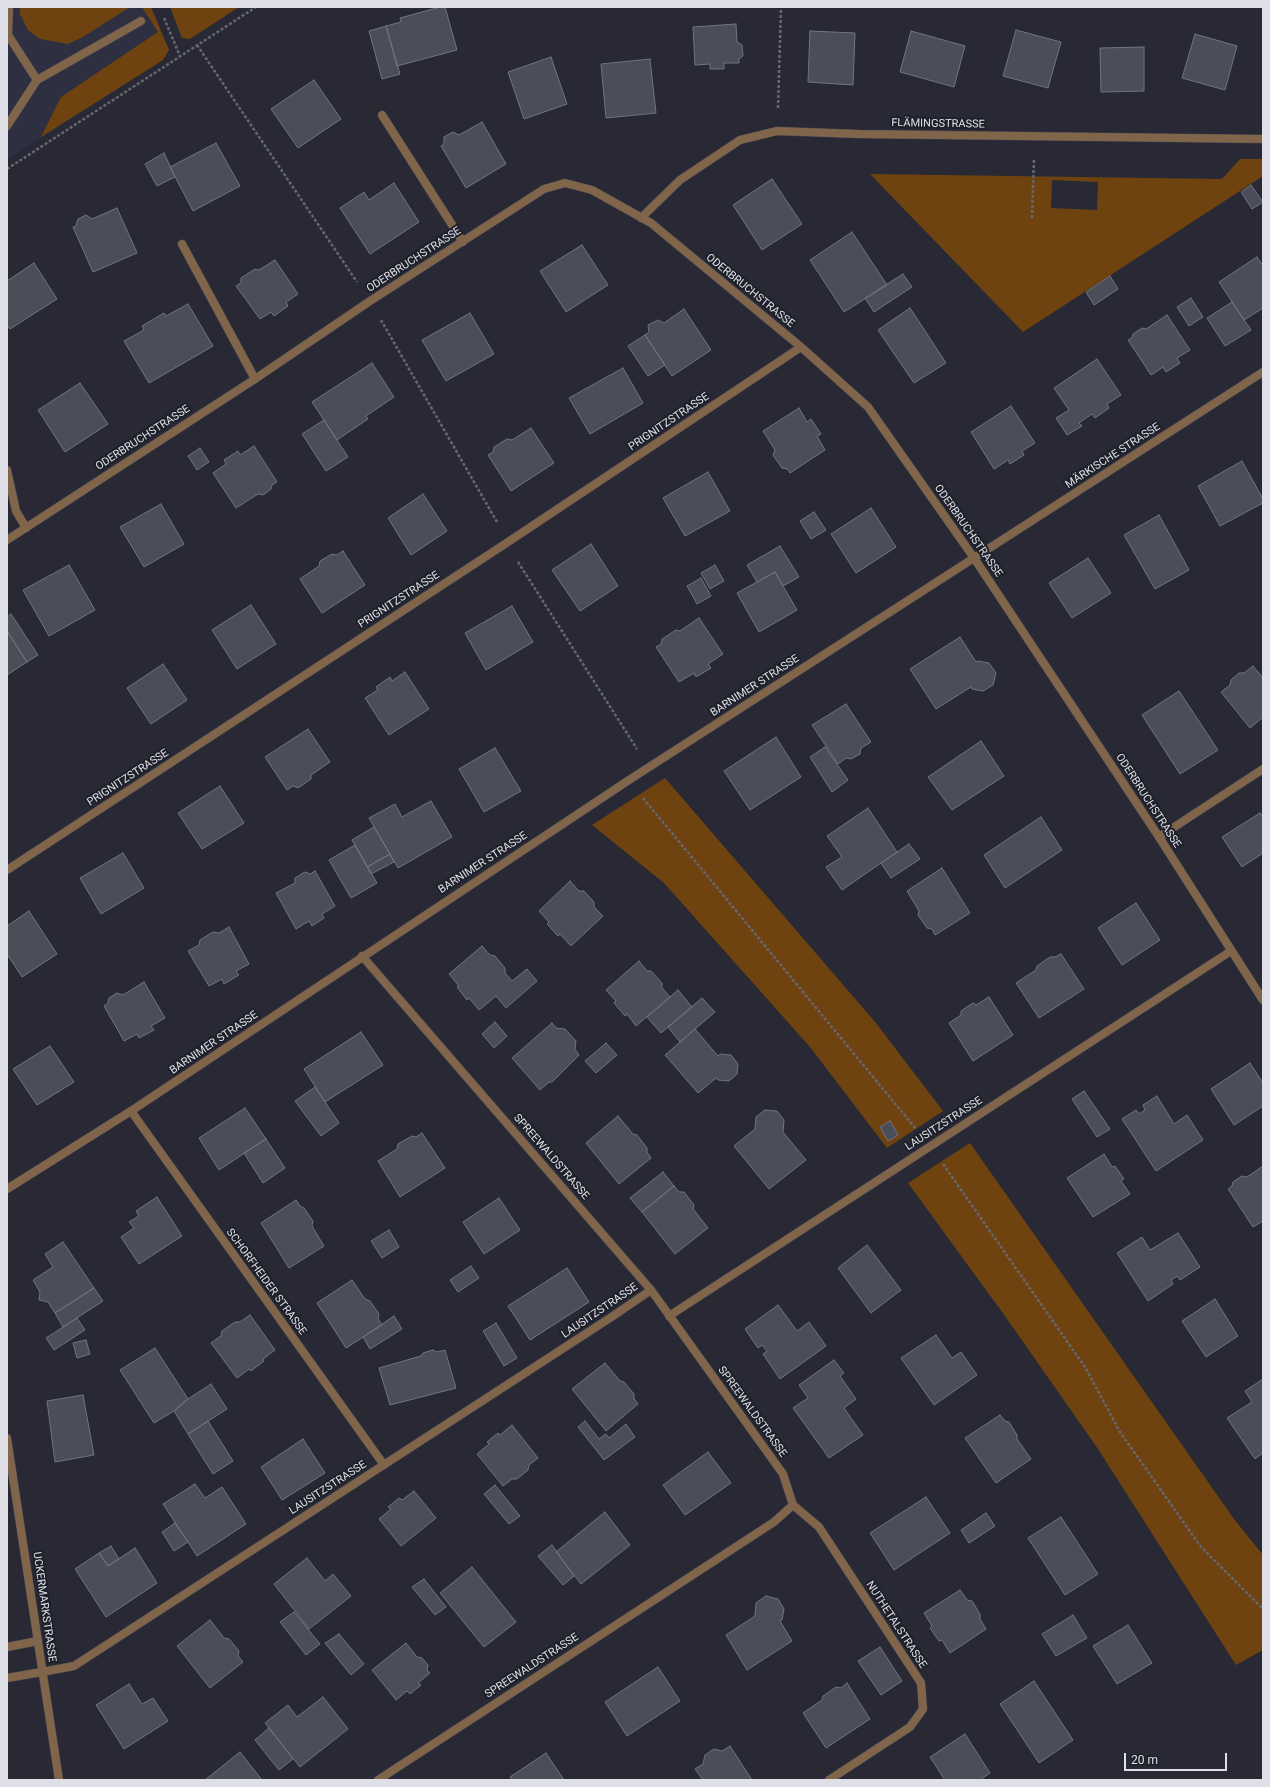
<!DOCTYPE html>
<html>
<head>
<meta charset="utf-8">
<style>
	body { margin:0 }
	#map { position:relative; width:1270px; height:1787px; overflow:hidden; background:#282934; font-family:Roboto,sans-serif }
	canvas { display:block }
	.frame { position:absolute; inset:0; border:8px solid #dfe0e7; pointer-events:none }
	.scale { position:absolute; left:1124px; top:1753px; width:103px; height:18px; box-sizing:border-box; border:2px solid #dfe0e7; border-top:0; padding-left:5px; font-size:12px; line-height:14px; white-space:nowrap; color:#dfe0e7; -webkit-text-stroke:3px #1e202a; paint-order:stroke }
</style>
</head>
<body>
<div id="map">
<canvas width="1270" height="1787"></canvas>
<div class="frame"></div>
<div class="scale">20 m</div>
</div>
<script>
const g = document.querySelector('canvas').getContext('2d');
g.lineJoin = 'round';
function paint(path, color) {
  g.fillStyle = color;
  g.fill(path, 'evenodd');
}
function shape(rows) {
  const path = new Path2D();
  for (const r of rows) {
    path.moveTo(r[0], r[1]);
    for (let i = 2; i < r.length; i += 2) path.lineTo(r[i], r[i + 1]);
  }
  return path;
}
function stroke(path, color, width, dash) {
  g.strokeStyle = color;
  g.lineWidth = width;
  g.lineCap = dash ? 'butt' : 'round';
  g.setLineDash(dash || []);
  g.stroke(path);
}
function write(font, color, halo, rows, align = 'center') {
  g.font = font + ' Roboto,sans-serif';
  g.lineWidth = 4;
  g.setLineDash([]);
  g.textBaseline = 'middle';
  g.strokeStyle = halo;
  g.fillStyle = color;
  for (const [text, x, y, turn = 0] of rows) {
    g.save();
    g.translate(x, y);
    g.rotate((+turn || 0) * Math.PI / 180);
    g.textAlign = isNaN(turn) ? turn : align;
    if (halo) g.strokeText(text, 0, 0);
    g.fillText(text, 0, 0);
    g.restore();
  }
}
paint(shape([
	[7,7,151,7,169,50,163,60,7,160]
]), '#2e3041');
paint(shape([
	[20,7,130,7,83,37,68,44,40,39,28,30,20,14],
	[142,7,151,7,169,50,163,60,41,137,61,97,158,32],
	[170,7,239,7,190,39,182,38],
	[1240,159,1263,159,1263,176,1023,332,870,174,1222,179],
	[1052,180,1098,182,1097,210,1051,208],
	[665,778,876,1023,943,1111,887,1148,810,1047,664,883,592,825],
	[970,1143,1234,1519,1263,1555,1263,1650,1236,1665,1098,1449,1005,1316,908,1183]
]), '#6e4310');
const building = shape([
	[440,7,445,7,457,50,397,66,386,26,401,22,400,18,440,7],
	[736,24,737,42,742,45,743,56,739,59,739,63,724,63,724,69,710,69,710,64,695,65,693,27,736,24],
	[386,26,400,74,382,79,369,31,386,26],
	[1016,30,1061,42,1048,88,1003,76,1016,30],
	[810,31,855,33,853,85,808,82,810,31],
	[911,31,965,46,954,87,900,72,911,31],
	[1195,34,1237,46,1225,90,1182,78,1195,34],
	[1144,47,1144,91,1101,92,1100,48,1144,47],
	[551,57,567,104,524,119,508,72,551,57],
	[650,59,656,113,606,118,601,64,650,59],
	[314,80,341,119,298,148,271,109,314,80],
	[482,122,506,164,466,188,441,146,444,144,444,137,453,132,459,135,482,122],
	[216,143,240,186,193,211,170,167,216,143],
	[164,153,175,177,157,186,145,164,164,153],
	[772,179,802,224,762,250,733,205,772,179],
	[394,183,419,222,370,254,340,208,364,192,369,200,394,183],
	[1251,185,1263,202,1252,209,1241,192,1251,185],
	[117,208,137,253,93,272,73,227,76,226,78,219,86,215,92,219,117,208],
	[852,232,887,285,844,312,810,260,852,232],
	[582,245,608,285,566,312,540,271,582,245],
	[1257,257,1263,266,1263,308,1244,320,1219,282,1257,257],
	[275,260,298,294,286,302,288,306,274,316,271,312,260,319,236,286,241,283,241,278,255,269,259,270,275,260],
	[34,263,57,299,10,329,7,325,7,281,34,263],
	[903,274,912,287,874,312,865,298,903,274],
	[1110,276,1118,289,1094,305,1086,292,1110,276],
	[1191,298,1203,317,1189,326,1177,307,1191,298],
	[1232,302,1251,330,1225,346,1207,318,1232,302],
	[188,304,213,346,149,383,124,341,144,330,142,326,164,313,166,316,188,304],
	[910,308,946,363,914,383,878,330,910,308],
	[684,309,711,350,672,376,645,335,649,332,648,325,658,320,664,323,684,309],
	[470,313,494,354,446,381,422,340,470,313],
	[1167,315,1190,350,1177,358,1180,363,1166,372,1163,367,1151,375,1128,340,1132,338,1133,334,1142,328,1146,329,1167,315],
	[645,335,665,365,648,376,628,346,645,335],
	[1097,359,1121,395,1107,404,1109,408,1095,418,1092,414,1079,423,1082,426,1067,435,1056,418,1069,410,1054,388,1097,359],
	[372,363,394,397,366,416,368,419,337,440,312,402,372,363],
	[623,368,643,403,590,434,569,398,623,368],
	[80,383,108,424,65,452,38,410,80,383],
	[1011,406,1035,443,1022,451,1024,455,1010,464,1008,460,994,469,971,432,1011,406],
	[799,408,807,422,811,419,821,434,817,436,825,450,790,473,787,469,782,468,773,455,775,450,763,431,799,408],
	[324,420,348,457,326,471,302,434,324,420],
	[531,428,554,463,511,491,488,455,493,452,494,447,507,439,512,440,531,428],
	[254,446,277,482,272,485,271,489,263,495,258,494,236,508,213,473,226,464,224,460,238,451,240,455,254,446],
	[200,448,209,462,197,470,188,456,200,448],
	[1242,461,1263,499,1263,503,1220,526,1198,486,1242,461],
	[708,472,730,511,685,536,663,498,708,472],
	[423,494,447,531,411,555,388,518,423,494],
	[161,504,184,544,144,567,120,527,161,504],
	[871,508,896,547,856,573,831,534,871,508],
	[814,512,826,530,811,539,800,521,814,512],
	[1159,515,1189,570,1155,589,1124,535,1159,515],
	[591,544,618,586,580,611,552,570,591,544],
	[780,546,799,577,783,586,775,572,757,582,747,565,780,546],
	[343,551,365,585,322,613,300,579,319,566,320,561,332,554,337,555,343,551],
	[1088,558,1111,593,1072,618,1049,583,1088,558],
	[69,565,95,610,49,636,23,590,69,565],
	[715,565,724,581,710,589,701,573,715,565],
	[775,572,797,610,759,632,737,593,775,572],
	[701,578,711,596,697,604,687,586,701,578],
	[251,605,276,644,237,669,212,630,251,605],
	[512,606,533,642,486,670,465,633,512,606],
	[11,614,38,655,27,662,7,631,7,617,11,614],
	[699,618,723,654,708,664,711,668,696,677,694,673,679,682,656,647,661,644,662,639,676,630,680,631,699,618],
	[7,631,27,662,7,675,7,631],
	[960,637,976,662,978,661,989,663,996,673,993,685,983,691,972,689,971,687,936,709,910,669,960,637],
	[163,664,187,700,151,724,127,688,163,664],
	[1253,666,1263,678,1263,717,1250,728,1221,692,1230,685,1231,680,1239,673,1244,673,1253,666],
	[405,672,429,709,389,735,365,698,378,690,376,687,390,677,392,681,405,672],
	[1179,691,1218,750,1180,774,1142,715,1179,691],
	[846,704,871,742,861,748,860,754,851,759,846,758,838,764,812,725,846,704],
	[308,729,330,762,311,775,311,779,298,788,293,786,287,790,265,757,308,729],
	[776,737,801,777,750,810,724,771,776,737],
	[981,741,1004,776,952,810,928,777,981,741],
	[825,747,848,780,832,792,810,757,825,747],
	[495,748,521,791,484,812,459,769,495,748],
	[220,786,244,823,202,849,178,813,220,786],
	[431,801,452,837,398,868,369,818,395,804,402,817,431,801],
	[868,808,897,852,842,890,826,867,842,857,827,836,868,808],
	[1260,813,1263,818,1263,853,1242,867,1222,837,1260,813],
	[1041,817,1062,850,1005,888,984,855,1041,817],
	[374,827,390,854,367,867,352,840,374,827],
	[909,844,920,859,891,878,881,863,909,844],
	[355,845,377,883,351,898,329,860,355,845],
	[123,853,144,888,101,914,80,878,123,853],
	[390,854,394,862,371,874,367,867,390,854],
	[942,868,970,913,935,935,932,929,927,928,918,915,919,911,907,891,942,868],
	[315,871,335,906,322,914,324,918,312,926,309,921,296,929,276,893,295,883,295,878,305,872,310,874,315,871],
	[570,881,579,891,584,891,594,902,594,907,603,916,571,946,560,934,558,936,547,924,549,922,539,911,570,881],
	[1136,903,1160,940,1122,965,1098,928,1136,903],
	[29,911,57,954,22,977,7,954,7,926,29,911],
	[229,927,249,964,236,971,239,975,224,984,222,979,209,986,188,951,199,945,200,940,213,932,219,933,229,927],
	[482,946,490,955,495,956,505,968,505,973,512,981,527,969,537,981,506,1008,496,996,479,1010,469,998,467,1000,457,987,459,986,449,974,482,946],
	[1061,954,1084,989,1039,1018,1016,983,1036,970,1037,966,1050,957,1055,957,1061,954],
	[639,961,647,971,651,971,662,983,662,988,670,997,636,1026,627,1014,625,1016,614,1003,616,1001,606,990,639,961],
	[144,982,165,1018,151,1026,154,1030,139,1038,137,1034,124,1041,104,1006,108,1003,109,998,117,993,123,995,144,982],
	[678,990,692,1007,661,1033,647,1017,678,990],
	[989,997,1013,1035,973,1061,949,1023,961,1015,961,1011,973,1003,976,1005,989,997],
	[702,998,715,1012,680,1042,668,1027,702,998],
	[495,1022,507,1036,494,1048,482,1034,495,1022],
	[552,1023,556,1028,565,1029,576,1041,575,1049,579,1055,552,1082,549,1082,540,1090,512,1058,552,1023],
	[695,1029,718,1056,720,1054,731,1055,738,1064,737,1074,729,1081,718,1080,716,1078,698,1093,665,1055,695,1029],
	[361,1032,383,1065,325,1102,304,1069,361,1032],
	[606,1043,617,1055,596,1073,585,1061,606,1043],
	[50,1046,74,1082,37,1105,13,1069,50,1046],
	[1250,1063,1263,1083,1263,1106,1234,1125,1211,1089,1250,1063],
	[315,1087,339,1123,321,1136,295,1101,315,1087],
	[1084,1091,1110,1129,1097,1137,1072,1099,1084,1091],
	[1157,1096,1174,1124,1187,1115,1203,1140,1156,1171,1122,1119,1136,1110,1139,1114,1145,1110,1143,1105,1157,1096],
	[245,1108,266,1139,219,1170,199,1138,245,1108],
	[765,1110,777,1111,784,1120,783,1132,806,1160,769,1189,734,1146,755,1129,756,1117,765,1110],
	[618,1116,633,1134,637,1135,647,1148,647,1152,651,1158,619,1184,586,1143,618,1116],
	[890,1121,898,1135,888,1141,880,1127,890,1121],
	[422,1133,445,1168,400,1197,378,1161,397,1149,398,1144,412,1136,416,1137,422,1133],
	[266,1139,285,1168,263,1183,244,1153,266,1139],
	[1104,1154,1112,1167,1115,1166,1124,1179,1121,1181,1130,1194,1093,1217,1067,1178,1104,1154],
	[1263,1166,1263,1221,1253,1227,1228,1189,1232,1186,1233,1182,1242,1176,1247,1177,1263,1166],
	[663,1172,674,1186,642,1212,630,1198,663,1172],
	[674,1186,679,1192,684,1192,694,1205,693,1209,708,1228,675,1254,642,1212,674,1186],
	[157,1197,182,1236,139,1264,121,1237,134,1228,129,1222,139,1216,136,1211,157,1197],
	[499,1198,520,1230,484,1254,463,1222,499,1198],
	[296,1200,300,1206,304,1208,313,1221,312,1226,324,1246,289,1268,261,1223,296,1200],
	[389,1230,399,1247,382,1258,371,1241,389,1230],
	[1178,1233,1200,1267,1180,1280,1177,1276,1171,1280,1173,1284,1148,1301,1117,1253,1142,1237,1150,1250,1178,1233],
	[63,1242,94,1288,55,1313,48,1302,39,1300,40,1292,33,1280,53,1267,45,1254,63,1242],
	[867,1245,901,1290,871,1313,838,1268,867,1245],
	[471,1266,479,1278,458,1292,450,1280,471,1266],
	[567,1268,589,1302,530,1340,508,1306,567,1268],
	[352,1280,365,1299,370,1301,379,1314,378,1319,382,1325,346,1348,317,1303,352,1280],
	[94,1288,103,1301,63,1327,55,1313,94,1288],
	[1215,1299,1238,1336,1206,1357,1182,1321,1215,1299],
	[778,1305,797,1331,809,1322,826,1346,780,1379,763,1354,767,1351,762,1345,758,1348,745,1329,778,1305],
	[250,1315,275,1350,263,1359,264,1361,251,1371,249,1369,237,1378,211,1343,221,1336,222,1331,235,1322,240,1322,250,1315],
	[394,1316,402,1329,370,1349,363,1337,394,1316],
	[77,1318,85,1330,54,1350,46,1338,77,1318],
	[496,1323,517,1358,504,1366,483,1331,496,1323],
	[936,1335,952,1358,961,1352,977,1375,934,1405,901,1358,936,1335],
	[86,1340,90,1354,77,1358,73,1343,86,1340],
	[155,1348,188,1399,174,1411,154,1423,120,1370,155,1348],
	[433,1350,437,1352,445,1350,456,1388,390,1405,379,1368,421,1356,423,1353,433,1350],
	[834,1360,844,1373,840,1376,856,1399,844,1408,863,1435,829,1458,793,1408,808,1398,799,1385,834,1360],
	[605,1363,620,1381,624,1382,634,1394,634,1399,638,1404,606,1431,572,1389,605,1363],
	[1263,1379,1263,1453,1255,1459,1227,1418,1252,1402,1245,1391,1263,1379],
	[211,1384,227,1409,188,1434,174,1411,188,1399,211,1384],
	[83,1395,94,1455,55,1462,47,1401,83,1395],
	[1000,1415,1005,1421,1009,1422,1017,1435,1017,1439,1031,1459,996,1483,965,1438,1000,1415],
	[208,1421,233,1461,213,1474,188,1434,208,1421],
	[585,1421,599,1439,606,1434,609,1438,626,1424,635,1437,604,1460,578,1427,585,1421],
	[512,1425,538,1458,529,1465,528,1470,517,1479,512,1479,503,1486,477,1454,489,1444,487,1442,498,1433,500,1435,512,1425],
	[303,1439,325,1473,282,1500,261,1467,303,1439],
	[708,1452,731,1483,685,1515,663,1485,708,1452],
	[195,1484,205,1498,222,1487,246,1524,197,1556,163,1504,195,1484],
	[495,1485,520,1516,509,1524,484,1494,495,1485],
	[414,1491,436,1518,401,1546,379,1519,391,1509,388,1507,399,1498,402,1500,414,1491],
	[926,1497,950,1533,894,1570,870,1533,926,1497],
	[605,1512,630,1545,581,1584,556,1552,605,1512],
	[986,1513,995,1526,969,1543,961,1530,986,1513],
	[1061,1517,1098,1574,1065,1595,1028,1538,1061,1517],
	[175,1523,188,1542,174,1551,162,1532,175,1523],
	[552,1545,574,1576,563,1585,538,1556,552,1545],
	[111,1546,119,1559,108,1566,99,1553,111,1546],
	[135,1548,157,1583,106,1617,75,1569,99,1553,108,1566,135,1548],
	[307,1558,325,1581,333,1574,351,1596,309,1629,274,1584,307,1558],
	[472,1567,516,1622,484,1647,440,1593,472,1567],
	[424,1579,446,1607,435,1615,412,1587,424,1579],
	[960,1590,967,1600,972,1601,980,1614,980,1619,986,1629,950,1653,942,1640,939,1641,930,1628,932,1626,924,1613,960,1590],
	[766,1596,778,1599,784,1609,782,1620,780,1621,792,1641,747,1670,726,1635,755,1616,756,1603,766,1596],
	[294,1612,320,1644,306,1655,280,1622,294,1612],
	[1073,1615,1087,1638,1056,1656,1042,1634,1073,1615],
	[210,1620,224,1638,229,1639,239,1651,238,1656,243,1662,210,1688,177,1646,210,1620],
	[1128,1625,1152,1663,1117,1684,1093,1646,1128,1625],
	[339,1634,364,1664,351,1675,325,1643,339,1634],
	[406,1643,417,1657,422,1658,428,1665,427,1670,430,1673,418,1683,421,1685,410,1694,407,1691,396,1700,372,1670,406,1643],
	[880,1647,902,1681,881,1695,858,1661,880,1647],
	[658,1667,680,1701,627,1736,605,1702,658,1667],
	[1034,1681,1073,1740,1039,1763,1000,1704,1034,1681],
	[847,1683,870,1719,826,1748,803,1713,822,1700,823,1696,836,1687,841,1688,847,1683],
	[129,1684,142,1704,153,1698,168,1721,124,1749,96,1705,129,1684],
	[323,1697,348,1729,300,1767,265,1723,288,1705,297,1717,323,1697],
	[269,1728,293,1759,279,1770,255,1740,269,1728],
	[965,1734,990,1773,980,1780,945,1780,930,1757,965,1734],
	[730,1746,752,1780,703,1780,695,1769,703,1764,705,1755,714,1749,722,1751,730,1746],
	[240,1752,262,1780,205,1780,240,1752],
	[546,1753,564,1780,512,1780,510,1777,546,1753]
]);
paint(building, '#4b4d59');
stroke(building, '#727481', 1);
const lane = shape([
	[9,7,8,35,37,80],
	[382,115,463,242],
	[7,126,37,80,141,21],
	[182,244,255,379],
	[7,470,16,511,26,528],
	[1159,837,1263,769],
	[131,1111,384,1465],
	[42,1672,74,1666,613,1316,651,1290]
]);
const street = shape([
	[641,218,680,180,740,140,777,131,858,134,1263,139],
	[7,540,255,379,370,301,544,189,565,183,592,190,651,223,801,347,868,407,974,558,1159,837,1263,1000],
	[7,870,508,542,801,347],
	[362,956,651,1290,783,1474,793,1505,774,1522,378,1780],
	[7,1189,131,1111,629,780,1263,372],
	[669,1316,1231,951],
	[7,1438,59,1780],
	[793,1505,819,1527,921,1683,923,1709,910,1727,829,1780],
	[7,1647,38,1641],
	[7,1678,42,1672]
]);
stroke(lane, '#454651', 9);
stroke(street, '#454651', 9);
stroke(shape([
	[164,18,180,56],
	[197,45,357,282],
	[778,108,781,7],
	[7,169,256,7],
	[1032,218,1034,159],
	[381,320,497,522],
	[518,562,637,749],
	[643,798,916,1129],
	[943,1164,1085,1367,1120,1432,1201,1547,1263,1609]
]), '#666770', 2.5, [3, 2]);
stroke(lane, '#81654a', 8);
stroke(street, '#81654a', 8);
write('11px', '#dfe0e7', '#1e202a', [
	["FLÄMINGSTRASSE",938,124,1],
	["ODERBRUCHSTRASSE",414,260,-33],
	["ODERBRUCHSTRASSE",750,291,39],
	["PRIGNITZSTRASSE",669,422,-34],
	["ODERBRUCHSTRASSE",143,438,-33],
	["MÄRKISCHE STRASSE",1113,456,-33],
	["ODERBRUCHSTRASSE",968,531,55],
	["PRIGNITZSTRASSE",399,600,-33],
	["BARNIMER STRASSE",755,686,-33],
	["PRIGNITZSTRASSE",128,778,-33],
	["ODERBRUCHSTRASSE",1148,801,57],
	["BARNIMER STRASSE",483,863,-33],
	["BARNIMER STRASSE",214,1043,-34],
	["LAUSITZSTRASSE",944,1124,-33],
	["SPREEWALDSTRASSE",551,1157,49],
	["SCHORFHEIDER STRASSE",266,1282,54],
	["LAUSITZSTRASSE",600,1311,-34],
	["SPREEWALDSTRASSE",752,1412,54],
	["LAUSITZSTRASSE",328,1488,-33],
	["UCKERMARKSTRASSE",44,1607,82],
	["NUTHETALSTRASSE",896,1625,57],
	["SPREEWALDSTRASSE",532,1666,-33]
]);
</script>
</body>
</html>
